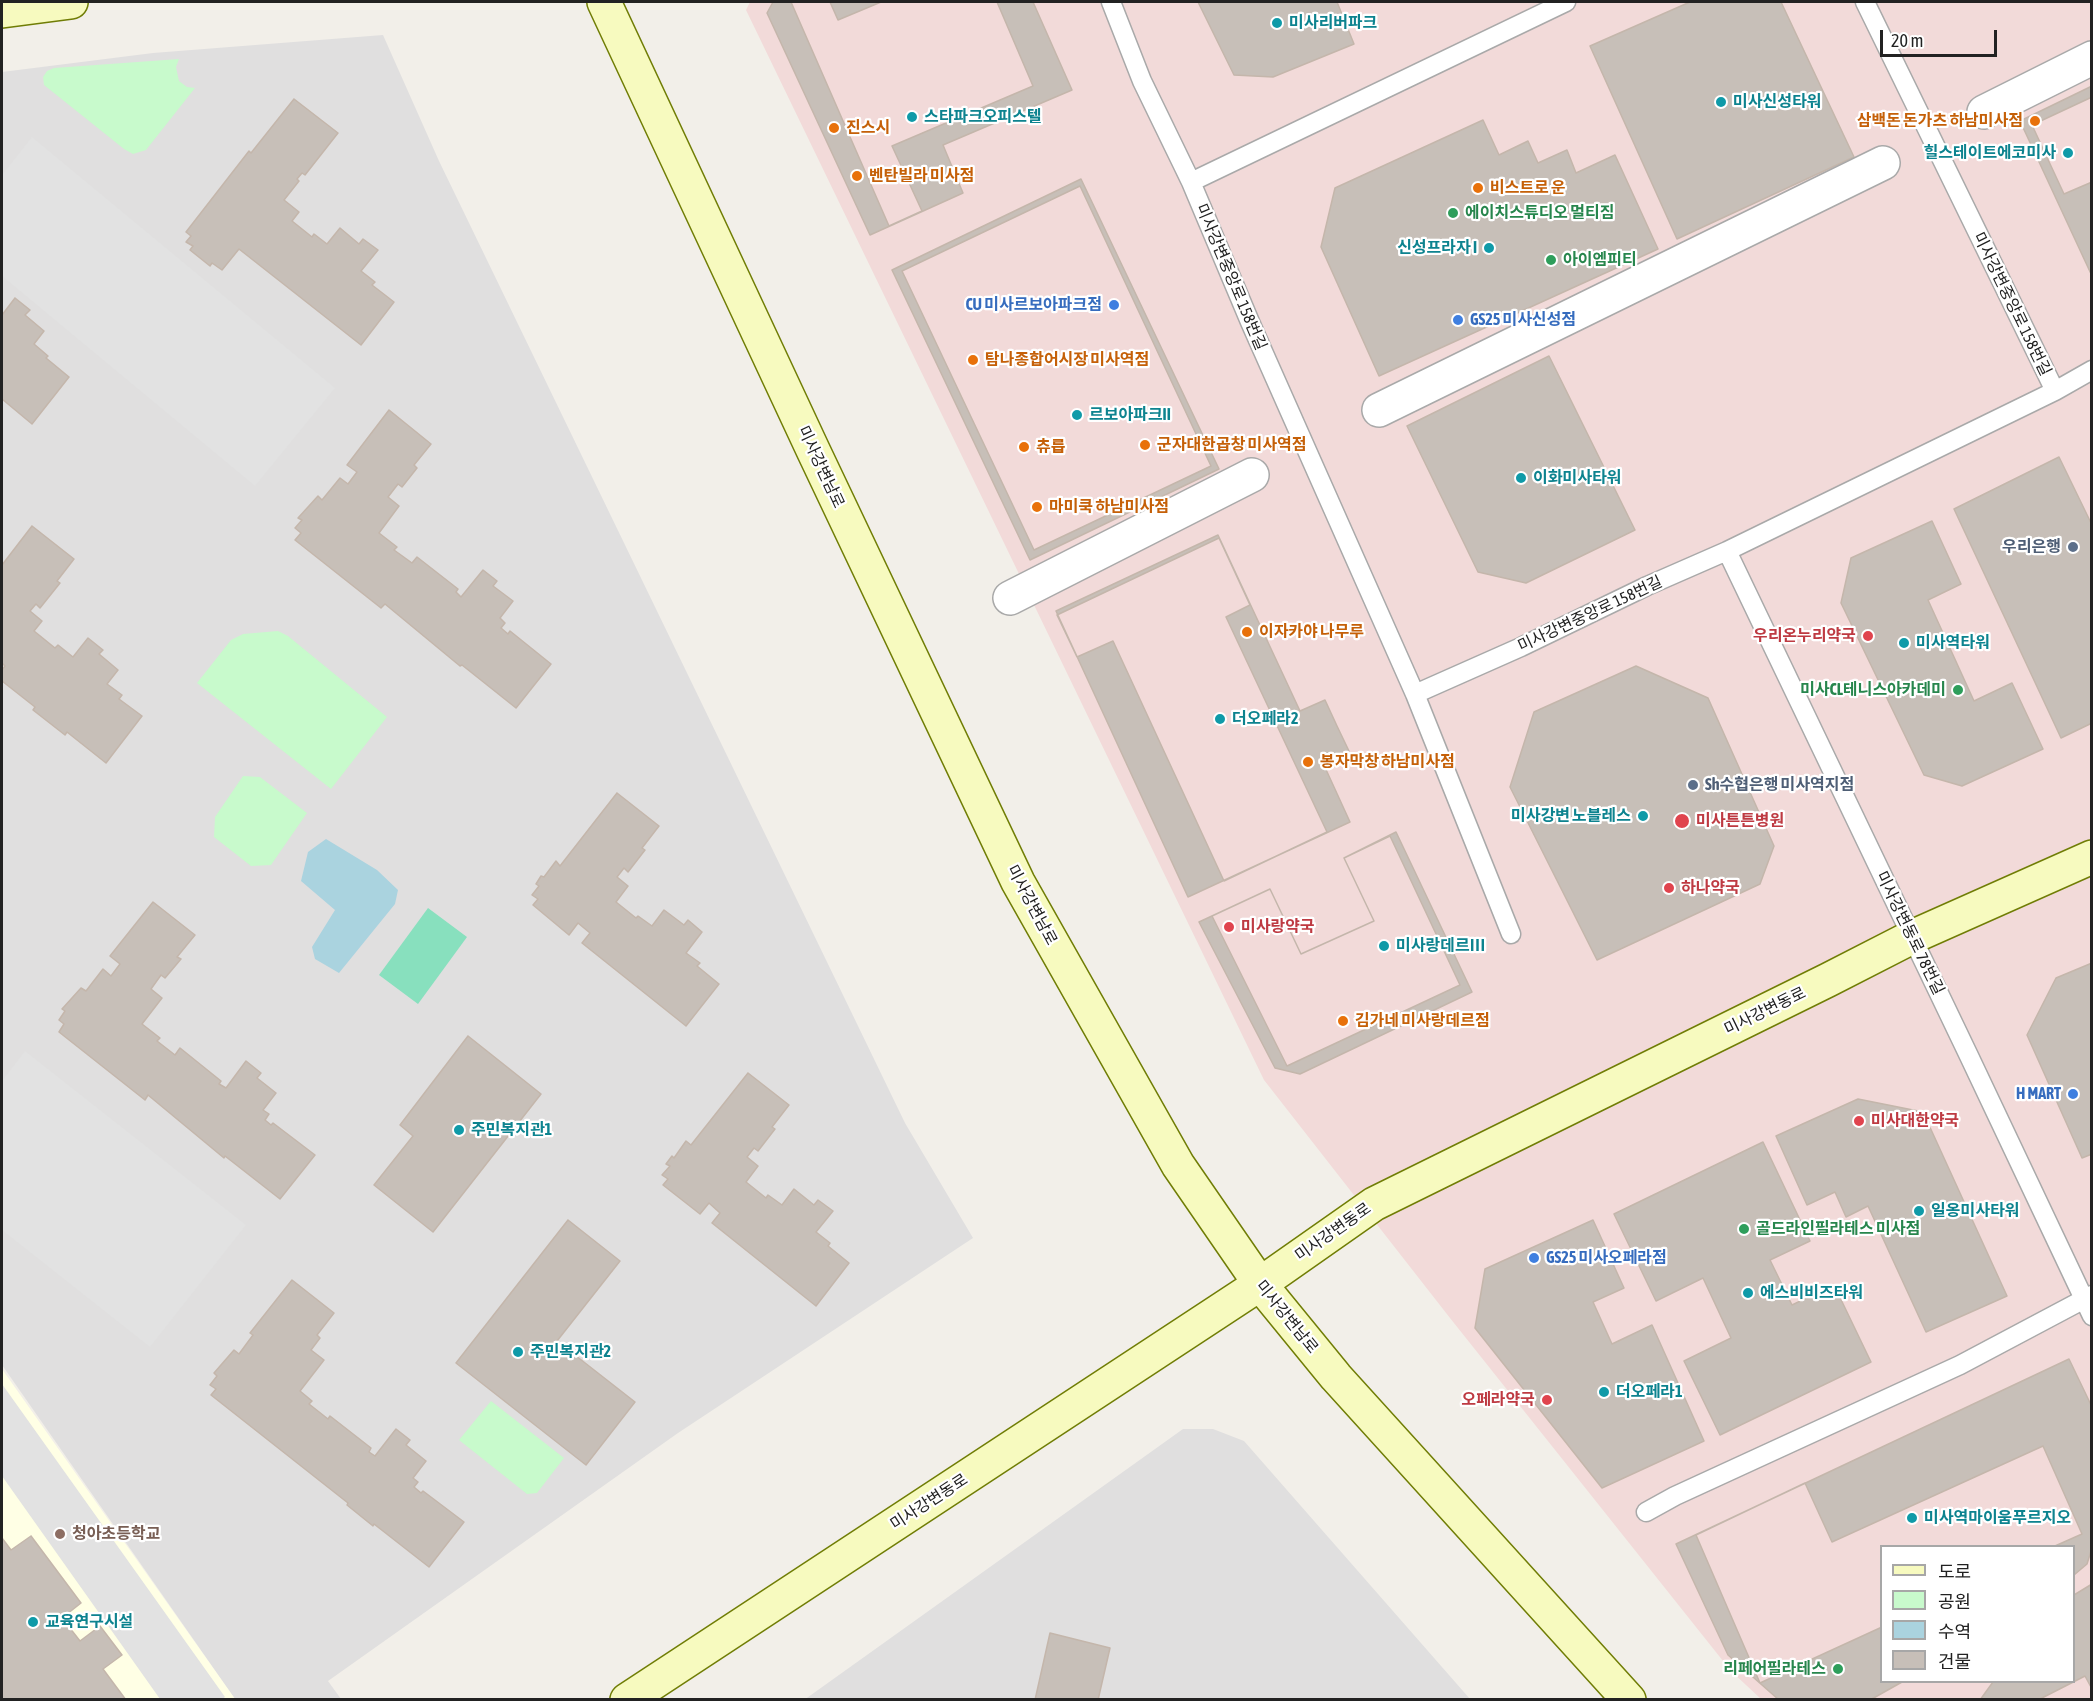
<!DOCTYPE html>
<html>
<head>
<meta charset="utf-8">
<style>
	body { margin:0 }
	#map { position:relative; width:2093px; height:1701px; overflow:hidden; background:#f2efe9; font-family:"Asap Condensed","Noto Sans KR",sans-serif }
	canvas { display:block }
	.frame { position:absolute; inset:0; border:3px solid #222; pointer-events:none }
	.legend { position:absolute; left:1880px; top:1545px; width:195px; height:138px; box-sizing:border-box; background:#fff; border:2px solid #a7a7a7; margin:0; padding:8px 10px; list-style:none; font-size:18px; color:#222 }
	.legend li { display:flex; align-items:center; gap:12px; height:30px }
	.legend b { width:30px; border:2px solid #a7a7a7 }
	.scale { position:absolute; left:1880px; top:30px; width:117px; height:27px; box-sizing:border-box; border:3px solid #222; border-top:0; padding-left:8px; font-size:18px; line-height:21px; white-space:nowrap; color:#222; -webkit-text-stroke:4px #fff; paint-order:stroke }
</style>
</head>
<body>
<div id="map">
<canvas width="2093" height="1701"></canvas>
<div class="frame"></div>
<ul class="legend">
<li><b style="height:8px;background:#f7fabf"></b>도로</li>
<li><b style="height:16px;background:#c8facc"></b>공원</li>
<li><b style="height:16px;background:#aad3df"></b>수역</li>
<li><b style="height:16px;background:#c7bfb8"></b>건물</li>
</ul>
<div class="scale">20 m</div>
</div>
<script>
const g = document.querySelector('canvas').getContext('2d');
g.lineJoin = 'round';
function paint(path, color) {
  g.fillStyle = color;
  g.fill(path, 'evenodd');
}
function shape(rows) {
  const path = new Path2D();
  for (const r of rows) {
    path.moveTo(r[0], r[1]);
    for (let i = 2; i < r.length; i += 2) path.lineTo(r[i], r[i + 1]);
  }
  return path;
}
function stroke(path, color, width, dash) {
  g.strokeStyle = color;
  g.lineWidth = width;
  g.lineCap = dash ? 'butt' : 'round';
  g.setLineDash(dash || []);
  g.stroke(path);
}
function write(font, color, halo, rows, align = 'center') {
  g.font = font + ' "Asap Condensed","Noto Sans KR",sans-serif';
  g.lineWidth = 4.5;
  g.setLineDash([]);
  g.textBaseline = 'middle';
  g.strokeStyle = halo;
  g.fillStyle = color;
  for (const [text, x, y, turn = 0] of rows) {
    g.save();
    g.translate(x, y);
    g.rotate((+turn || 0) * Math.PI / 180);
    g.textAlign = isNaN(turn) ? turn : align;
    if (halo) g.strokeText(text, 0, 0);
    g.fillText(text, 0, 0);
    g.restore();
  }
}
paint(shape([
	[383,35,439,161,905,1123,973,1238,678,1433,328,1681,341,1699,235,1699,2,1365,2,72,153,53],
	[1183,1429,1213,1429,1244,1441,1470,1699,804,1700]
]), '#e0dfdf');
paint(shape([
	[750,2,2091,2,2091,1699,1761,1699,1731,1671,1450,1318,1264,1080,746,10],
	[1882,1546,2074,1546,2074,1682,1882,1682]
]), '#f2dad9');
paint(shape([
	[2,1369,235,1699,2,1699]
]), '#ffffe5');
paint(shape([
	[179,59,176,67,179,81,187,87,195,88,146,150,133,154,124,149,44,85,43,77,47,71,54,68],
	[278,631,288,636,387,717,331,789,197,683,231,640,243,634],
	[243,776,260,777,307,813,271,865,251,866,214,837,215,817],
	[491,1401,564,1458,537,1493,527,1494,459,1440]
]), '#c8facc');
paint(shape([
	[428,908,467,937,418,1004,379,975]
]), '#88e0be');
paint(shape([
	[32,137,335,388,255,486,2,276,2,175],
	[25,1051,246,1225,150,1347,2,1230,2,1081],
	[2,1384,225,1697,221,1700,160,1699,2,1476]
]), '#e2e2e2');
paint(shape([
	[326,839,377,870,398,890,395,904,339,973,315,959,312,947,335,910,301,881,308,852]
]), '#aad3df');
const building = shape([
	[773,2,1033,2,1072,90,943,145,963,193,870,235,767,13,773,2],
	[791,2,830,2,838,20,881,2,999,2,997,2,1033,86,892,146,922,211,889,226,791,2],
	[1198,2,1337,2,1354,44,1273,77,1234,75,1198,2],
	[1690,2,1781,2,1854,157,1677,239,1590,46,1690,2],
	[2092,86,2092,276,2020,121,2092,86],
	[2092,97,2092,182,2064,194,2032,125,2092,97],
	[294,99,338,133,305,175,302,173,297,179,299,181,284,200,299,212,292,221,312,237,314,234,327,244,340,228,359,244,363,239,378,250,361,271,375,282,372,285,394,302,361,345,239,249,222,270,212,263,210,266,190,250,193,246,186,242,191,236,186,232,249,151,251,153,294,99],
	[1483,120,1499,155,1528,141,1538,163,1567,150,1576,173,1615,155,1658,249,1379,376,1321,247,1335,188,1483,120],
	[1081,179,1219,469,1030,560,892,270,1081,179],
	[1080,186,1211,466,1034,550,902,271,1080,186],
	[15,298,30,310,25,315,44,331,34,344,48,356,46,358,69,377,32,424,2,399,2,315,15,298],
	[1549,356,1635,530,1526,583,1478,572,1407,426,1549,356],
	[389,410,431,444,414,465,417,468,402,487,398,484,388,497,399,506,379,533,397,547,394,550,412,563,417,557,458,589,456,592,461,597,483,570,497,581,493,586,513,601,500,618,505,623,501,628,508,634,510,631,551,664,516,708,462,665,460,666,385,604,381,608,295,540,301,533,295,528,302,520,298,518,318,496,322,500,340,478,348,484,357,472,347,465,389,410],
	[2059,457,2092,525,2092,723,2061,738,1954,509,2059,457],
	[1932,521,1961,584,1928,600,1974,701,2012,683,2043,749,1962,786,1924,775,1841,603,1851,558,1932,521],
	[32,526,74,559,57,581,60,583,40,608,36,604,30,611,42,621,34,631,55,648,58,645,73,657,88,638,103,650,99,654,118,670,107,684,122,695,119,699,142,716,106,763,67,732,65,735,33,710,35,707,2,681,2,670,5,666,2,663,2,565,32,526],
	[1218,535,1300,711,1325,700,1337,726,1349,751,1323,763,1350,822,1188,897,1056,611,1218,535],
	[1219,538,1250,605,1226,617,1327,832,1224,881,1113,641,1077,657,1057,615,1219,538],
	[1636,666,1708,698,1774,846,1760,884,1597,960,1510,787,1534,712,1636,666],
	[617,793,659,826,642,848,645,850,628,872,624,868,617,877,628,886,616,902,636,918,638,916,652,926,664,910,684,925,688,920,702,932,686,953,700,963,697,966,719,984,686,1026,582,943,590,933,578,923,569,935,533,905,538,899,532,895,539,886,536,884,541,876,544,877,556,861,560,866,617,793],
	[1396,832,1472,992,1300,1074,1275,1068,1199,922,1270,889,1301,954,1374,921,1344,858,1396,832],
	[1390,836,1460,985,1287,1066,1212,916,1270,889,1301,954,1374,921,1344,858,1390,836],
	[153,902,195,935,177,957,181,959,165,978,161,975,151,989,162,998,142,1024,160,1038,157,1041,175,1055,180,1048,221,1081,219,1084,226,1088,246,1061,261,1073,257,1078,276,1093,263,1110,269,1114,265,1120,271,1125,273,1123,315,1155,280,1199,225,1156,224,1158,148,1095,145,1100,59,1032,64,1024,59,1020,65,1011,62,1009,81,988,86,991,103,969,111,976,120,964,110,956,153,902],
	[2092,963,2092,1154,2082,1158,2027,1035,2056,978,2092,963],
	[468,1036,541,1094,433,1232,374,1185,413,1136,400,1125,468,1036],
	[748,1073,789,1105,772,1127,775,1129,758,1151,754,1148,747,1157,758,1166,746,1182,766,1198,768,1195,782,1205,794,1189,814,1205,818,1200,833,1211,816,1232,830,1243,828,1246,849,1263,816,1306,712,1223,720,1213,709,1203,700,1214,663,1185,668,1179,662,1175,670,1166,666,1164,672,1156,674,1158,686,1141,691,1145,748,1073],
	[1858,1099,1923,1112,2007,1296,1926,1332,1868,1206,1846,1217,1835,1192,1807,1205,1776,1136,1858,1099],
	[1763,1142,1810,1241,1770,1260,1792,1305,1834,1285,1871,1362,1720,1435,1684,1361,1731,1338,1703,1278,1656,1301,1614,1214,1763,1142],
	[568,1220,620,1261,557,1341,635,1402,586,1465,456,1363,568,1220],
	[1593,1220,1624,1288,1593,1302,1612,1344,1652,1325,1704,1441,1602,1488,1475,1328,1485,1269,1593,1220],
	[292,1280,334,1313,317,1335,320,1338,311,1350,324,1360,300,1391,312,1401,309,1404,328,1419,330,1416,371,1448,369,1452,375,1456,396,1429,410,1440,406,1445,426,1461,413,1478,418,1482,414,1487,421,1493,423,1491,464,1522,429,1567,374,1524,373,1526,347,1505,348,1503,211,1395,216,1389,210,1385,217,1376,214,1373,234,1350,239,1354,253,1335,250,1333,292,1280],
	[2069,1359,2092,1407,2092,1548,2087,1564,2074,1575,2074,1546,1882,1546,1882,1682,1902,1682,1870,1700,1779,1700,1728,1655,1676,1544,2069,1359],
	[2043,1446,2082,1534,2055,1546,1882,1546,1882,1627,1760,1683,1696,1535,1805,1483,1832,1542,2043,1446],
	[31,1536,81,1603,62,1618,80,1641,100,1626,122,1655,103,1669,126,1700,2,1700,2,1538,11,1550,31,1536],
	[2092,1584,2092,1700,1980,1700,1993,1682,2074,1682,2074,1595,2092,1584],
	[1050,1633,1110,1648,1098,1700,1035,1700,1050,1633],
	[2085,1676,2092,1689,2092,1700,2038,1700,2085,1676]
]);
paint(building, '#c7bfb8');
stroke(building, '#c4b6ab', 1.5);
const lane = shape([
	[1111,2,1142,81,1191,182,1250,322,1415,694,1521,647,1647,586,1727,551,2055,391,1865,2],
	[1191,182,1566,2],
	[2055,391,2092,370],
	[1727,551,1969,1056,2092,1316],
	[1415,694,1511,934],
	[1646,1512,1675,1496,1960,1365,2092,1295]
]);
const street = shape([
	[1984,112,2092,58],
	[1379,410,1883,163],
	[1010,598,1252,475]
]);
const secondary = shape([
	[604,2,813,450,1018,882,1178,1165,1260,1284,1336,1377,1629,1700],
	[2,11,71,2],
	[627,1700,1260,1284,1374,1204,1828,980,1912,937,2092,857]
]);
stroke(lane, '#a9a9a9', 21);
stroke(street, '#a9a9a9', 36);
stroke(secondary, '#707d05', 36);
stroke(lane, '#fff', 18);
stroke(street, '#fff', 33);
stroke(secondary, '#f7fabf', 33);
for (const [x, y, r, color] of [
	[1277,23,6,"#0f9aa8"],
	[1721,102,6,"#0f9aa8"],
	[912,117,6,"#0f9aa8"],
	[2035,121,6,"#e8710a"],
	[834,128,6,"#e8710a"],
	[2068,153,6,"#0f9aa8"],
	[857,176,6,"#e8710a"],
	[1478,188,6,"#e8710a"],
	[1453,213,6,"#2e9e5b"],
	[1489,248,6,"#0f9aa8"],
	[1551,260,6,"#2e9e5b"],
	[1114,305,6,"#3f7fe0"],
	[1458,320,6,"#3f7fe0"],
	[973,360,6,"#e8710a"],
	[1077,415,6,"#0f9aa8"],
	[1145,445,6,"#e8710a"],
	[1024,447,6,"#e8710a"],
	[1521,478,6,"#0f9aa8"],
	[1037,507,6,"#e8710a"],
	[2073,547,6,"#5c6f8a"],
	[1247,632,6,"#e8710a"],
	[1868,636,6,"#e0444e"],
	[1904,643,6,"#0f9aa8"],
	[1958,690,6,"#2e9e5b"],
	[1220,719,6,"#0f9aa8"],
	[1308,762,6,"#e8710a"],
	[1693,785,6,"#5c6f8a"],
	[1643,816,6,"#0f9aa8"],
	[1682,821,8,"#e0444e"],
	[1669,888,6,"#e0444e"],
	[1229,927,6,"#e0444e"],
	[1384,946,6,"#0f9aa8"],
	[1343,1021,6,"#e8710a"],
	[2073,1094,6,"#3f7fe0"],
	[1859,1121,6,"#e0444e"],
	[459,1130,6,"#0f9aa8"],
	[1919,1211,6,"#0f9aa8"],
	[1744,1229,6,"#2e9e5b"],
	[1534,1258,6,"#3f7fe0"],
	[1748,1293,6,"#0f9aa8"],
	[518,1352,6,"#0f9aa8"],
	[1604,1392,6,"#0f9aa8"],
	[1547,1400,6,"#e0444e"],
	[1912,1518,6,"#0f9aa8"],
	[60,1534,6,"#8d6e63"],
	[33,1622,6,"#0f9aa8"],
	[1838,1669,6,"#2e9e5b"]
]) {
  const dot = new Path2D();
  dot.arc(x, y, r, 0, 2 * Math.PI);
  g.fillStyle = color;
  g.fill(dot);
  stroke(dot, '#fff', 2);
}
write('bold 16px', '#0d838f', '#fff', [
	["미사리버파크",1289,23],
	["미사신성타워",1733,102],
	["스타파크오피스텔",924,117],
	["힐스테이트에코미사",2056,153,"right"],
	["신성프라자 I",1477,248,"right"],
	["르보아파크II",1089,415],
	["이화미사타워",1533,478],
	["미사역타워",1916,643],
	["더오페라2",1232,719],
	["미사강변 노블레스",1631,816,"right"],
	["미사랑데르Ⅲ",1396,946],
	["주민복지관1",471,1130],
	["일옹미사타워",1931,1211],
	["에스비비즈타워",1760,1293],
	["주민복지관2",530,1352],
	["더오페라1",1616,1392],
	["미사역마이움푸르지오",1924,1518],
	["교육연구시설",45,1622]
], 'left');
write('bold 16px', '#c56008', '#fff', [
	["삼백돈 돈가츠 하남미사점",2023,121,"right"],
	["진스시",846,128],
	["벤탄빌라 미사점",869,176],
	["비스트로 운",1490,188],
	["탐나종합어시장 미사역점",985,360],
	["군자대한곱창 미사역점",1157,445],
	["츄릅",1036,447],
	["마미쿡 하남미사점",1049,507],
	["이자카야 나무루",1259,632],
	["봉자막창 하남미사점",1320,762],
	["김가네 미사랑데르점",1355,1021]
], 'left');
write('bold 16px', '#27864d', '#fff', [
	["에이치스튜디오 멀티짐",1465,213],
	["아이엠피티",1563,260],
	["미사CL테니스아카데미",1946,690,"right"],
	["골드라인필라테스 미사점",1756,1229],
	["리페어필라테스",1826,1669,"right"]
], 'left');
write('16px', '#222', '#fff', [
	["미사강변중앙로 158번길",1231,277,67],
	["미사강변중앙로 158번길",2012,304,64],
	["미사강변남로",821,467,65],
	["미사강변중앙로 158번길",1590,614,-25],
	["미사강변남로",1032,905,62],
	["미사강변동로 78번길",1910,933,64],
	["미사강변동로",1765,1011,-26],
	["미사강변동로",1333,1232,-35],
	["미사강변남로",1287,1317,51],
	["미사강변동로",929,1502,-33]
]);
write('bold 16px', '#366cbe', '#fff', [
	["CU 미사르보아파크점",1102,305],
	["GS25 미사신성점",1470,320,"left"],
	["H MART",2061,1094],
	["GS25 미사오페라점",1546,1258,"left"]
], 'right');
write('bold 16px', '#4e5e75', '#fff', [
	["우리은행",2061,547],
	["Sh수협은행 미사역지점",1705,785,"left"]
], 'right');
write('bold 16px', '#be3a42', '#fff', [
	["우리온누리약국",1856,636,"right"],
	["미사튼튼병원",1696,821],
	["하나약국",1681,888],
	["미사랑약국",1241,927],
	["미사대한약국",1871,1121],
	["오페라약국",1535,1400,"right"]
], 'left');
write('bold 16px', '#785e54', '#fff', [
	["청아초등학교",72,1534]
], 'left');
</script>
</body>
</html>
